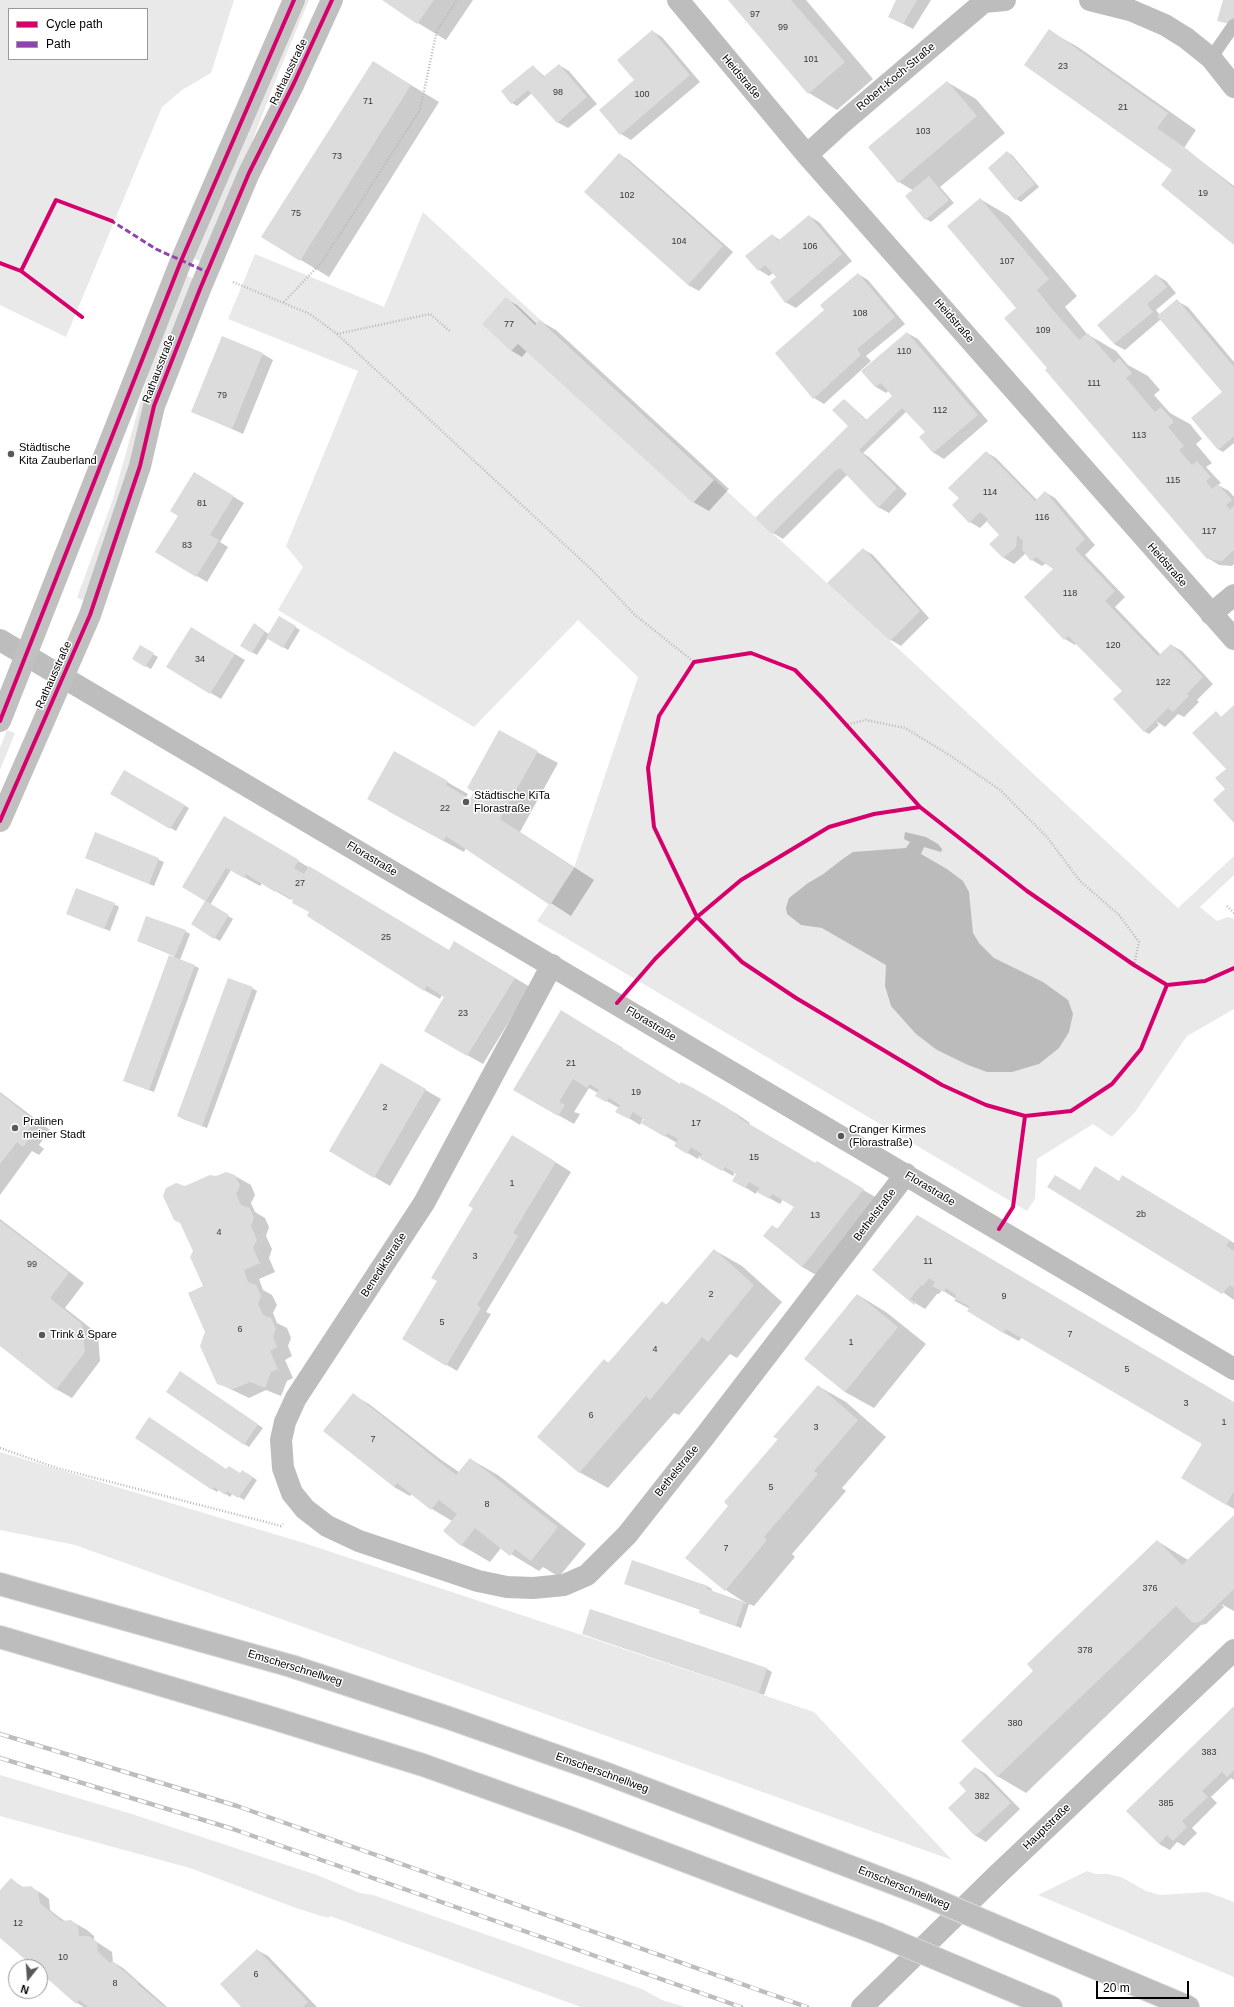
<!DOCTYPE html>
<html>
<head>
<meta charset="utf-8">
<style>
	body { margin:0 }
	#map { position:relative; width:1234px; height:2007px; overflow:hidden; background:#fff; font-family:Helvetica,sans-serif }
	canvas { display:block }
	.legend { position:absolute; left:8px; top:8px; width:140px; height:52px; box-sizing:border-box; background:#fff; border:1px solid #999; margin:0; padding:5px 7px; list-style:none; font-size:12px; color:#000 }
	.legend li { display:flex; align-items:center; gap:8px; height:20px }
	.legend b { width:20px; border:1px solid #999 }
	.north { position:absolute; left:8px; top:1959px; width:40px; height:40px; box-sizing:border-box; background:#fff; border:1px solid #999; border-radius:50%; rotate:197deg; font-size:11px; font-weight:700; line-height:16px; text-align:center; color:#000 }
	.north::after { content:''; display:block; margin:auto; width:14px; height:18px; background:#595959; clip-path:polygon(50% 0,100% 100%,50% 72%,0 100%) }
	.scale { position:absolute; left:1096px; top:1981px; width:93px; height:18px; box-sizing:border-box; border:2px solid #000; border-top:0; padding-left:5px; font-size:12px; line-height:14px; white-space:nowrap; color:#000; -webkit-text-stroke:3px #fff; paint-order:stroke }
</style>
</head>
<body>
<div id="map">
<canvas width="1234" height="2007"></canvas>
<ul class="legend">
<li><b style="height:5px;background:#d6006c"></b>Cycle path</li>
<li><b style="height:5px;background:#8e44ad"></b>Path</li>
</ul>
<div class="north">N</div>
<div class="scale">20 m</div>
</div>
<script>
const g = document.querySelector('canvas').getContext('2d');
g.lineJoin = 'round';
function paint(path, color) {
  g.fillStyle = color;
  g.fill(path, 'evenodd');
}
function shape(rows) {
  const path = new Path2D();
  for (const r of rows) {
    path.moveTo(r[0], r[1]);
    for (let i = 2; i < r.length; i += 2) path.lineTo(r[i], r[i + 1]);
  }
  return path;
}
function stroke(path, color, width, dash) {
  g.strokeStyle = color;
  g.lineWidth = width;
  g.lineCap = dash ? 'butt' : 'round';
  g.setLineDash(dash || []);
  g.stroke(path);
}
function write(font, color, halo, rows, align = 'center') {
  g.font = font + ' Helvetica,sans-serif';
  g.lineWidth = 3;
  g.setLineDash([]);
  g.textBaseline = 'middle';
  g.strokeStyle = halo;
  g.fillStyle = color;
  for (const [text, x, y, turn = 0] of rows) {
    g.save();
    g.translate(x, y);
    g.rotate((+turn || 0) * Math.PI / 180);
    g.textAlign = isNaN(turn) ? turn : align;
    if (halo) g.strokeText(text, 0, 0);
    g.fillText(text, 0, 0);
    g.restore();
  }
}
paint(shape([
	[0,0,234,0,211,73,182,90,162,107,66,337,0,305],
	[9,9,147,9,147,59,9,59],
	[304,0,309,0,278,74,244,163,202,262,193,258],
	[423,212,890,641,1178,908,1234,856,1234,875,1200,907,1217,921,1228,917,1234,919,1234,1009,1187,1036,1135,1112,1112,1137,1093,1124,1037,1159,1035,1199,1027,1211,537,921,574,868,638,677,578,620,474,727,278,610,303,567,286,546,358,371,228,319,255,254,384,307],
	[185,275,195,279,129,474,86,601,77,598,113,499,147,378],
	[7,730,15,733,0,770,0,748],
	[0,1452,304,1543,814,1712,952,1860,75,1545,0,1530],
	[0,1775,132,1814,317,1875,360,1893,373,1895,642,1989,662,2000,685,2007,581,2007,330,1916,328,1918,296,1908,190,1868,0,1816],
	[1087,1871,1095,1874,1108,1874,1121,1877,1146,1891,1160,1895,1207,1892,1234,1902,1234,1977,1038,1895]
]), '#e9e9e9');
paint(shape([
	[905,832,926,837,938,844,942,849,941,852,924,847,921,854,947,869,963,881,969,892,973,933,979,943,994,958,1043,982,1068,1000,1073,1014,1069,1032,1059,1048,1039,1064,1012,1072,987,1072,968,1065,937,1050,916,1034,891,1006,885,986,886,965,822,928,801,925,787,914,786,908,789,898,808,883,822,875,844,858,853,852,906,848,910,842,904,839]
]), '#bbb');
paint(shape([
	[383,0,473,0,446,40,418,23],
	[730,0,806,0,873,79,837,110,809,93],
	[897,0,931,0,913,29,890,17],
	[652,31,662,37,700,82,631,140,621,134],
	[1049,31,1078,47,1196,130,1184,148,1234,186,1234,243,1174,170],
	[373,62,439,102,329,277,263,237],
	[559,65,569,71,597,104,568,128,557,122,532,93,517,106,512,103,533,66,545,77],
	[947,82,976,99,1005,133,940,187,954,203,931,222,926,219,914,191,899,182],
	[1007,152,1012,155,1039,187,1021,202,1016,199,989,168],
	[619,154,629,160,733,252,699,291,688,285],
	[980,199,1009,216,1077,296,1065,307,1087,334,1116,351,1128,365,1148,376,1160,390,1154,395,1170,413,1190,424,1202,439,1196,444,1212,463,1206,467,1221,483,1218,485,1229,491,1234,497,1234,564,1232,566,1219,565,1208,558,1018,308],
	[809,216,819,222,852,261,796,308,785,302,777,277,773,273,769,276,759,270,746,256,772,235,780,240],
	[858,274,868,280,905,324,866,356,871,361,824,404,814,398,776,353,826,310],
	[1156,275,1166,281,1176,293,1156,310,1160,315,1177,301,1188,307,1234,362,1234,443,1223,452,1218,449,1223,392,1161,319,1125,350,1114,344],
	[506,299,517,305,538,325,540,321,556,330,729,489,709,511,693,502,527,351,522,357,512,351,484,324],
	[907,333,918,339,988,421,944,459,934,453,921,437,926,432,907,411,863,453,869,457,907,494,889,513,878,507,847,475,783,539,773,533,756,518,850,426,845,400,868,421,897,400,889,390,886,393,876,387,863,371],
	[263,354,273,360,243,434,192,411],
	[986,452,996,458,1037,500,1045,492,1055,498,1095,545,1085,555,1125,597,1115,607,1161,655,1171,645,1182,651,1213,684,1197,700,1199,702,1184,717,1178,714,1165,727,1156,721,1159,725,1149,734,1144,731,1123,691,1077,643,1075,645,1065,639,1054,569,1046,563,1042,566,1032,560,1026,553,1014,564,1004,558,991,545,1001,535,987,521,980,528,970,522,960,498],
	[194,473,244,503,220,542,228,547,207,582,157,552,179,516],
	[863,549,873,555,929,618,901,646,891,640],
	[279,617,300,630,288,650,268,638,257,655,241,646,254,625,269,634],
	[201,634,245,660,221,699,167,667],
	[140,647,158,657,151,669,133,659],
	[537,752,558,763,520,832,594,880,571,916,466,848,464,852,388,811,447,782,468,794,466,797,471,800],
	[125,771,189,808,176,831,111,794],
	[95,834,164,862,154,886,86,858],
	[253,834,449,951,470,951,530,987,483,1064,425,1031,446,997,442,995,440,999,424,990,294,900,292,898,291,900,262,883,260,886,231,870,210,905,233,919,220,941,192,924,206,900,183,887],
	[114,904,119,907,110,931,72,916],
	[185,931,190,934,180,960,199,968,154,1092,124,1081,174,956,138,941],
	[252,988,257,991,207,1128,183,1119,178,1116],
	[561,1011,623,1048,622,1049,681,1085,695,1090,737,1114,750,1123,748,1125,879,1199,818,1276,802,1267,765,1235,772,1226,778,1229,796,1207,783,1199,780,1204,757,1191,756,1194,733,1180,737,1173,735,1172,733,1176,699,1156,698,1159,675,1146,677,1143,643,1123,645,1119,643,1118,640,1125,617,1111,619,1108,596,1095,598,1093,589,1088,574,1112,580,1114,574,1124,558,1115],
	[381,1064,441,1099,390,1186,330,1151],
	[0,1092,50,1130,39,1145,44,1149,39,1155,32,1151,0,1195],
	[528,1145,571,1172,486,1312,491,1314,457,1371,404,1339],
	[235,1176,251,1185,255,1195,251,1203,255,1212,265,1218,269,1227,266,1236,272,1249,269,1258,275,1272,259,1279,263,1290,272,1295,277,1305,273,1313,277,1323,287,1328,291,1338,288,1346,292,1356,285,1360,293,1378,287,1381,281,1396,266,1390,249,1398,218,1383,207,1331,204,1287,194,1251,185,1187,216,1178],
	[1119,1182,1138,1185,1234,1243,1234,1300,1081,1191],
	[917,1216,1234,1403,1234,1509,1183,1478,1203,1444,1022,1337,1019,1341,1004,1333,968,1311,970,1309,955,1301,956,1299,942,1290,939,1294,937,1294,925,1309,910,1300],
	[0,1219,84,1283,65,1308,98,1334,100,1361,72,1398,56,1389,0,1345],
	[714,1250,742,1266,782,1302,737,1358,730,1354,679,1415,674,1413,608,1488,579,1472,605,1361,609,1363,662,1302,667,1305],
	[858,1295,886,1312,926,1344,874,1408,845,1392,805,1359],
	[186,1376,263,1428,249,1447,167,1392],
	[818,1386,846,1402,886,1437,842,1488,846,1491,792,1554,795,1557,754,1606,749,1604,741,1628,705,1615,700,1613,701,1610,626,1584,707,1586,712,1589,711,1592,747,1604,726,1590,730,1506],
	[353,1395,369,1404,440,1459,459,1472,470,1459,498,1475,586,1544,559,1577,543,1567,539,1571,501,1548,490,1562,461,1545,444,1531,452,1521,432,1509,412,1493,410,1496,394,1487],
	[150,1418,227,1470,240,1474,248,1474,257,1480,244,1500,233,1493,230,1497,219,1489,217,1492,212,1489],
	[1234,1516,1234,1611,1221,1604,1224,1607,1206,1624,1201,1625,1026,1793,997,1776,1034,1672,1157,1541,1188,1560],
	[588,1636,767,1669,772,1672,764,1695],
	[1234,1707,1234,1780,1231,1778,1211,1797,1217,1803,1192,1828,1197,1833,1184,1846,1177,1842,1170,1850,1159,1844],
	[976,1768,986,1774,1020,1809,986,1842,976,1836,949,1808,967,1791],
	[11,1879,24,1888,30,1887,41,1893,49,1899,50,1910,59,1917,65,1921,71,1921,87,1930,94,1936,94,1940,112,1952,113,1962,123,1968,167,2007,84,2007,77,2003,40,1971,40,1967,35,1967,0,1937,0,1892],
	[257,1950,268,1956,317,2007,244,2007]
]), '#0003');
paint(shape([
	[382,0,434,0,417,24],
	[728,0,791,0,845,62,808,94],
	[896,0,917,0,903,24,888,17],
	[1223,0,1234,0,1234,25,1217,21],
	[1049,29,1168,113,1157,128,1188,150,1234,188,1234,245,1161,185,1172,170,1024,65],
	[652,30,690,75,620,135,599,110,634,80,617,60],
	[373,61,411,85,300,261,261,237],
	[559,64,587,97,557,123,528,90,511,104,501,91,533,65,543,77],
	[947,81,977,116,898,183,868,147],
	[1007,151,1035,184,1015,200,988,168],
	[619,153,723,246,688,285,584,192],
	[929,176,949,200,925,220,905,196],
	[980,198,1049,279,1037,290,1052,309,1079,340,1088,333,1114,363,1119,358,1132,373,1126,378,1155,412,1161,407,1174,422,1168,427,1184,446,1179,450,1192,465,1197,461,1211,477,1206,481,1212,489,1218,484,1232,500,1226,505,1230,510,1234,506,1234,550,1222,561,1207,559,1045,370,1047,368,1004,318,1016,308,947,226],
	[809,215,842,254,785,303,770,282,776,277,765,265,758,271,745,256,772,234,778,241],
	[858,273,895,317,857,349,861,355,813,399,775,353,824,310,820,305],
	[1156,274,1167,287,1147,304,1153,312,1114,344,1097,325],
	[506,297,535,325,540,320,714,480,693,503,518,344,511,351,482,324],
	[1177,299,1234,367,1234,436,1218,450,1191,418,1222,392,1157,316],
	[907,332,978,415,933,453,919,437,925,432,902,408,859,450,897,488,878,508,840,468,836,470,772,534,755,518,848,426,832,410,844,399,866,420,892,396,881,383,875,387,861,371],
	[222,336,263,353,232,429,191,412],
	[986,451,1035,501,1045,491,1085,539,1075,549,1115,591,1105,601,1158,656,1171,644,1203,677,1187,694,1189,696,1173,712,1168,708,1144,732,1113,699,1122,691,1068,636,1064,640,1024,597,1053,569,1036,557,1031,561,1022,550,1023,541,1017,535,1016,547,1003,558,989,544,999,535,986,521,988,519,980,512,969,523,952,505,959,498,948,488],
	[194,472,234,496,210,535,219,540,196,577,155,552,178,516,170,511],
	[863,548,920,611,890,641,827,583],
	[279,616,296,626,283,648,266,638],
	[254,623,265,631,252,653,240,646],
	[191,627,235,654,210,694,166,667],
	[140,645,154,653,145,667,132,659],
	[1234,705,1234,823,1213,800,1225,789,1215,778,1226,769,1192,733,1216,711,1221,717],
	[499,730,538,751,500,819,574,868,550,905,446,836,443,841,367,799,394,751,448,781,446,785,470,799,474,792,467,788],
	[124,770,185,805,170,829,110,794],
	[224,816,299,860,294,868,304,874,309,866,449,950,454,941,515,978,467,1056,424,1031,444,997,427,986,424,991,307,916,309,912,292,903,293,900,276,890,275,892,246,874,244,878,226,868,206,901,229,915,214,939,191,924,205,901,182,887],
	[95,832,159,858,149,884,85,858],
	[76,888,115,903,104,929,66,914],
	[146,916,186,930,175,956,137,941],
	[169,955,195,965,149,1090,123,1081],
	[228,978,253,987,202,1126,177,1116],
	[561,1010,680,1084,681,1082,695,1089,726,1107,740,1117,739,1118,797,1152,815,1163,817,1161,864,1189,802,1267,763,1236,772,1225,777,1229,794,1207,772,1194,769,1199,757,1192,760,1188,749,1182,745,1188,732,1181,736,1174,725,1167,722,1171,699,1158,702,1154,691,1147,687,1154,674,1146,678,1139,667,1133,665,1137,641,1123,644,1119,633,1112,629,1119,615,1112,620,1105,609,1098,606,1102,595,1096,599,1090,590,1084,587,1088,573,1079,559,1102,565,1105,558,1116,513,1090],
	[381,1063,426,1089,374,1178,329,1151],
	[0,1093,35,1121,24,1136,29,1139,23,1147,17,1142,0,1164],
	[512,1135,556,1162,513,1233,518,1236,477,1305,481,1308,446,1366,402,1339,437,1281,431,1278,473,1208,468,1206],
	[1095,1166,1119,1181,1122,1175,1230,1240,1226,1246,1234,1251,1234,1288,1230,1285,1222,1294,1047,1187,1055,1175,1080,1190],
	[226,1172,235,1175,240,1186,236,1194,241,1205,250,1208,254,1218,251,1226,257,1240,253,1248,260,1263,244,1270,248,1282,256,1285,261,1296,258,1304,263,1315,271,1318,276,1329,273,1337,277,1347,270,1351,278,1369,271,1372,265,1388,250,1382,233,1389,217,1384,200,1346,205,1332,188,1293,203,1286,190,1257,193,1251,180,1223,174,1220,163,1196,166,1188,176,1183,185,1186,210,1175,216,1176],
	[917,1215,1234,1402,1234,1491,1226,1505,1181,1478,1202,1444,1006,1329,1003,1333,967,1311,970,1307,957,1300,954,1302,956,1295,946,1288,944,1292,932,1286,935,1282,929,1278,923,1286,921,1285,910,1299,915,1303,914,1305,872,1270],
	[0,1221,69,1273,50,1298,82,1324,85,1352,56,1390,0,1346],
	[714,1249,754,1285,708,1342,702,1337,650,1400,646,1396,579,1473,537,1437,604,1359,608,1363,662,1301,666,1305],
	[857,1294,898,1327,845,1392,804,1359],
	[180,1371,258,1424,244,1445,166,1392],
	[818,1385,858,1420,814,1471,818,1474,764,1537,767,1540,725,1591,685,1558,728,1506,724,1502,778,1439,773,1437],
	[353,1393,456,1475,470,1458,558,1527,531,1561,515,1549,510,1556,475,1528,461,1546,443,1531,457,1514,439,1500,431,1510,397,1483,394,1487,323,1431],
	[149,1417,226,1469,229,1466,240,1473,242,1470,253,1477,238,1498,227,1491,225,1495,214,1487,212,1490,135,1438],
	[1234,1515,1234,1589,1201,1621,1195,1623,1191,1621,1176,1606,997,1777,961,1741,1033,1671,1027,1664,1157,1540,1182,1565],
	[632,1560,708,1586,707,1589,744,1602,736,1626,699,1613,700,1609,624,1584],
	[590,1609,767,1668,759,1693,582,1634],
	[1234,1706,1234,1770,1227,1777,1222,1772,1202,1791,1208,1797,1182,1821,1187,1827,1173,1841,1167,1835,1159,1844,1126,1811],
	[975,1767,1011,1803,975,1836,948,1808,966,1791,959,1783],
	[11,1878,21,1887,31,1886,38,1892,40,1903,61,1921,71,1920,78,1926,79,1936,89,1936,97,1942,98,1952,110,1963,112,1961,138,1983,137,1984,165,2007,88,2007,79,2000,76,2004,40,1972,40,1967,34,1967,0,1938,0,1890],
	[257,1949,308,2002,303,2007,241,2007,220,1984]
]), '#dcdcdc');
const highway = shape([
	[0,1584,291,1666,449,1718,602,1772,919,1893],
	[0,1637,272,1718,423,1765,574,1819,878,1934],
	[1003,1929,1188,2007],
	[961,1969,1051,2007]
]);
stroke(highway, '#dbdbdb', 24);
stroke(shape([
	[233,282,310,314,337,334,591,569,635,615,694,662],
	[284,302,322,262,420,110,437,30,457,0],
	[337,334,430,314,451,332],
	[845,725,866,720,905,728,951,756,1000,790,1047,837,1080,881,1119,915,1139,942,1134,965],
	[1227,906,1234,913],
	[0,1448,57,1468,281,1526,283,1524]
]), '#b8b8b8', 2.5, [1, 2]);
stroke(shape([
	[1211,58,1234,25]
]), '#bdbdbd', 13);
stroke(shape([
	[678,0,807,155,1234,639],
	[1090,0,1130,10,1165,25,1186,38,1211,58,1234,87],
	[984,2,1005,0],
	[807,155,842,123,984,2],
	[1211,614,1234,595],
	[0,640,1234,1369],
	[552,965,424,1203,296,1398,285,1422,281,1440,283,1468,292,1493,305,1509,327,1526,359,1541,478,1581,507,1587,533,1588,564,1585,587,1575,627,1535,705,1436,906,1174],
	[862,2007,995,1877,1234,1650]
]), '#bdbdbd', 22);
stroke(shape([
	[0,721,181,261,294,0],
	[0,821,90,615,140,466,154,406,200,289,249,173,294,83,332,0]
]), '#c0c0c0', 22);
stroke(highway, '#bdbdbd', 22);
const rail = shape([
	[0,1734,237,1806,807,2007],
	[0,1758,233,1829,741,2007]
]);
stroke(rail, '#bdbdbd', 4.5);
stroke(rail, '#fff', 3, [9]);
const highwayBridge = shape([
	[919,1893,1003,1929],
	[878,1934,961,1969]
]);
stroke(highwayBridge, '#dbdbdb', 24, []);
stroke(highwayBridge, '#bdbdbd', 22);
stroke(shape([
	[110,220,156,249,207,272]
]), '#8e44ad', 3, [6, 3]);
stroke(shape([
	[0,263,21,271,56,200,112,221],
	[21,271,82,317],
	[0,721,181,261,294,0],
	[0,821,90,615,140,466,154,406,200,289,249,173,294,83,332,0],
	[617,1003,655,959,697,917,741,880,829,827,874,814,920,807],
	[1025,1116,986,1105,942,1085,796,998,742,962,697,917,654,827,648,768,659,716,694,662,751,653,795,670,824,700,920,807,1027,891,1134,965,1167,985],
	[999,1229,1013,1207,1025,1116,1071,1111,1112,1084,1141,1049,1167,985,1205,981,1234,968]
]), '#d6006c', 4);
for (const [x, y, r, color] of [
	[11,454,4,"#595959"],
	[466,802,4,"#595959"],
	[15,1128,4,"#595959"],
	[841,1136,4,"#595959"],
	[42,1335,4,"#595959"]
]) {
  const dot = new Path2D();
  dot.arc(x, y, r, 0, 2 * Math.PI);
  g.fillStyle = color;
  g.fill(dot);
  stroke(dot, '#fff', 1.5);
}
write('9px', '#373737', null, [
	["97",755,15],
	["99",783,28],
	["101",811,60],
	["23",1063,67],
	["98",558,93],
	["100",642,95],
	["71",368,102],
	["21",1123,108],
	["103",923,132],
	["73",337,157],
	["19",1203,194],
	["102",627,196],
	["75",296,214],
	["104",679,242],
	["106",810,247],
	["107",1007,262],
	["108",860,314],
	["77",509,325],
	["109",1043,331],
	["110",904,352],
	["111",1094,384],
	["79",222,396],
	["112",940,411],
	["113",1139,436],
	["115",1173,481],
	["114",990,493],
	["81",202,504],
	["116",1042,518],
	["117",1209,532],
	["83",187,546],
	["118",1070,594],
	["120",1113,646],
	["34",200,660],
	["122",1163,683],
	["22",445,809],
	["27",300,884],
	["25",386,938],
	["23",463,1014],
	["21",571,1064],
	["19",636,1093],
	["2",385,1108],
	["17",696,1124],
	["15",754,1158],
	["1",512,1184],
	["2b",1141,1215],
	["13",815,1216],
	["4",219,1233],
	["3",475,1257],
	["11",928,1262],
	["99",32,1265],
	["2",711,1295],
	["9",1004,1297],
	["5",442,1323],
	["6",240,1330],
	["7",1070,1335],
	["1",851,1343],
	["4",655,1350],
	["5",1127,1370],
	["3",1186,1404],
	["6",591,1416],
	["1",1224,1423],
	["3",816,1428],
	["7",373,1440],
	["5",771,1488],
	["8",487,1505],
	["7",726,1549],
	["376",1150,1589],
	["378",1085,1651],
	["380",1015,1724],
	["383",1209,1753],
	["382",982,1797],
	["385",1166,1804],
	["12",18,1924],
	["10",63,1958],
	["6",256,1975],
	["8",115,1984]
]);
write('11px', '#000', '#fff', [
	["Rathausstraße",289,72,-64],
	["Heidstraße",741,77,50],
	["Robert-Koch-Straße",896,77,-40],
	["Heidstraße",954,321,49],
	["Rathausstraße",159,369,-69],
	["Heidstraße",1167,565,49],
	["Rathausstraße",54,675,-66],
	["Florastraße",372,859,31],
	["Florastraße",651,1024,31],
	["Florastraße",930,1189,31],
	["Bethelstraße",875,1215,-53],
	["Benediktstraße",384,1265,-57],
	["Bethelstraße",677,1471,-51],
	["Emscherschnellweg",295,1668,17],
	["Emscherschnellweg",602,1773,20],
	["Hauptstraße",1047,1827,-44],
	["Emscherschnellweg",904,1888,22]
]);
write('11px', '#000', '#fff', [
	["Städtische",19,448],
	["Kita Zauberland",19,461],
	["Städtische KiTa",474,796],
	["Florastraße",474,809],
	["Pralinen",23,1122],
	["meiner Stadt",23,1135],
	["Cranger Kirmes",849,1130],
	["(Florastraße)",849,1143],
	["Trink & Spare",50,1335]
], 'left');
</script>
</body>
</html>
